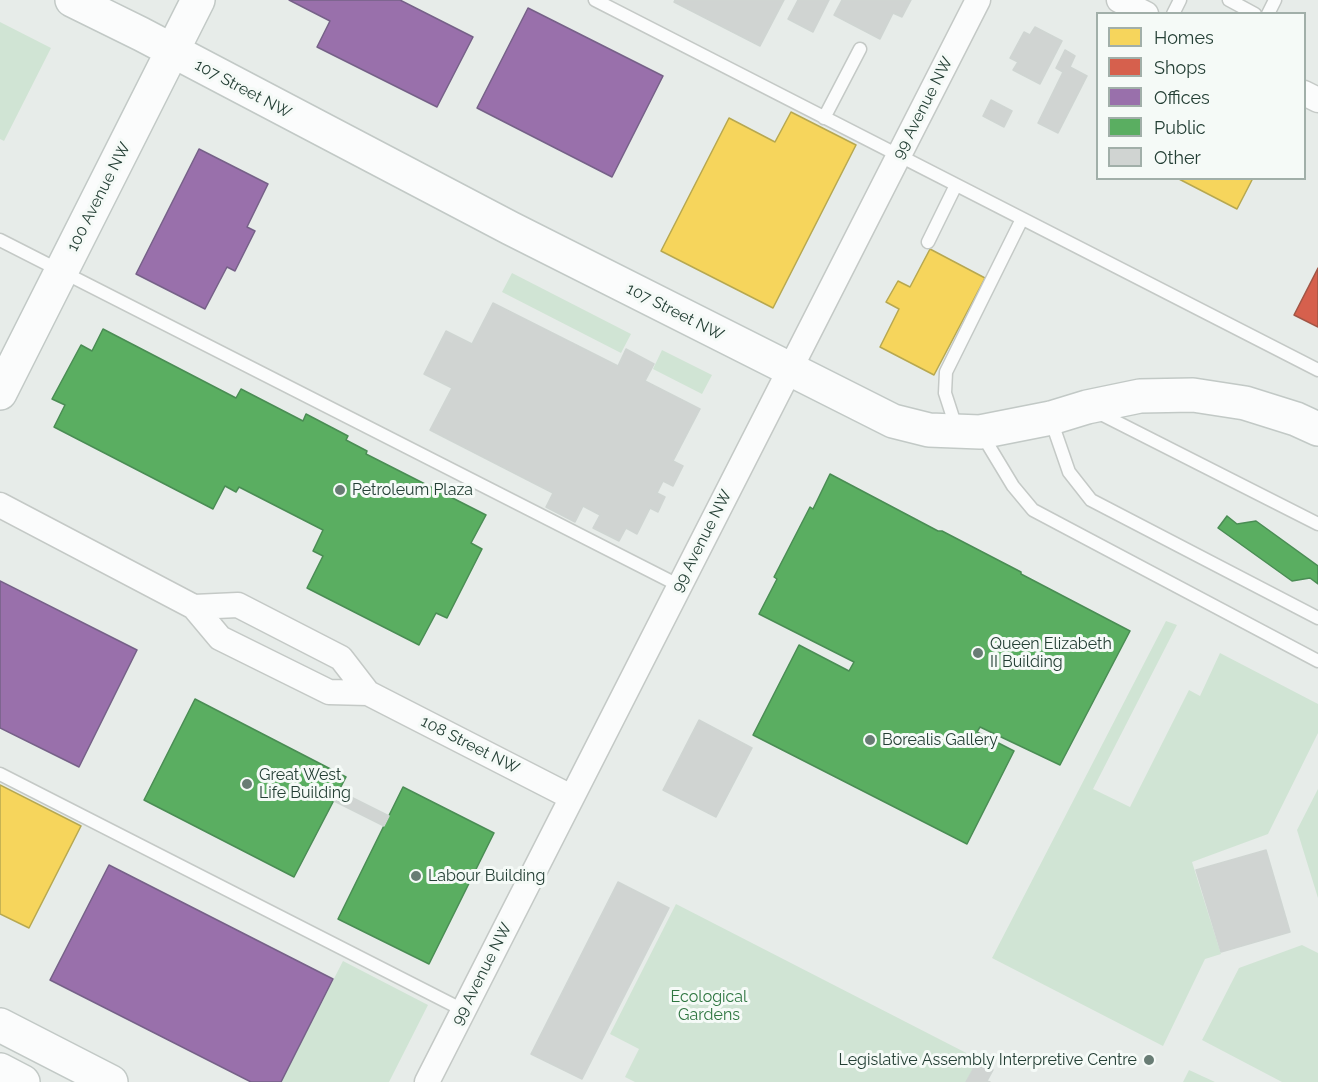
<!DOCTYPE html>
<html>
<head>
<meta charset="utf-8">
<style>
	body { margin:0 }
	#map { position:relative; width:1318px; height:1082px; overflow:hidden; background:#e7ece9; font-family:Raleway,sans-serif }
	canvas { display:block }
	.legend { position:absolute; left:1096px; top:12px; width:210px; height:168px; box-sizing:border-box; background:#f5faf7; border:2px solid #a1afa9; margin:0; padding:8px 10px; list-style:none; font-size:18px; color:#243f35 }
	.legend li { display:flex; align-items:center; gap:12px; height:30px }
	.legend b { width:30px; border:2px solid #a1afa9 }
</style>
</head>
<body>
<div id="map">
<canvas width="1318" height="1082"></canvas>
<ul class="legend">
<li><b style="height:16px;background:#f6d55c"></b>Homes</li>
<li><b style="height:16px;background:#d6604d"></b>Shops</li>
<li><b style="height:16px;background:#9970ab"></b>Offices</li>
<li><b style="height:16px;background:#5aae61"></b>Public</li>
<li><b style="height:16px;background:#d0d4d2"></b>Other</li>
</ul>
</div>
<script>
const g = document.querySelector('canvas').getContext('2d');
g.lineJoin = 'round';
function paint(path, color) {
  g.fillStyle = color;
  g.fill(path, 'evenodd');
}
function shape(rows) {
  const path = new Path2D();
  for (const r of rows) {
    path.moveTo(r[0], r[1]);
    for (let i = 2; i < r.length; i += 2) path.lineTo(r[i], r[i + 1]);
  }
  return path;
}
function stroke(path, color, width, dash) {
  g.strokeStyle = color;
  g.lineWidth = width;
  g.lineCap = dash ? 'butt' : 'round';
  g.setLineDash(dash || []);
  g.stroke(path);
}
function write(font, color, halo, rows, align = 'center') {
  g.font = font + ' Raleway,sans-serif';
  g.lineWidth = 6;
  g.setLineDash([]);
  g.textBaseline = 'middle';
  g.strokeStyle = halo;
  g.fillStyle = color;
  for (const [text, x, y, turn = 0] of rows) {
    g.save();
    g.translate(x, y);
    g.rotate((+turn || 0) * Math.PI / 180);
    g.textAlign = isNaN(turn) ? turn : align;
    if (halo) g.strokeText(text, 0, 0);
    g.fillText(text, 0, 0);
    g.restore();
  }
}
paint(shape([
	[0,22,51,48,4,141,0,139],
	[512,273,631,334,621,353,502,292],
	[662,350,712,375,702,394,653,369],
	[1166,621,1177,625,1093,789,1130,807,1189,690,1200,696,1220,653,1318,704,1318,733,1268,834,1192,862,1221,954,1205,959,1163,1046,992,958],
	[1318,789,1318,898,1297,830],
	[676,904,978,1059,966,1082,635,1082,625,1077,639,1049,610,1034],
	[1302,945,1318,953,1318,1082,1282,1082,1202,1040,1239,968],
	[343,961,428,1005,389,1082,281,1082],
	[1189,1070,1215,1082,1183,1082]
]), '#d0e4d4');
const homes = shape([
	[791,112,856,145,773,308,661,251,729,118,775,142,791,112],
	[1177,178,1253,178,1237,209,1177,178],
	[930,249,985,278,934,375,880,347,899,309,886,302,898,281,910,287,930,249],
	[0,785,81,826,29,928,0,914,0,785]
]);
paint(homes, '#f6d55c');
stroke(homes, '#b7a850', 1.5);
const shops = shape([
	[1318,268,1318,327,1294,315,1318,268]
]);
paint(shops, '#d6604d');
stroke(shops, '#a15646', 1.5);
const offices = shape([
	[289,0,400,0,473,37,437,107,317,47,330,21,289,0],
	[528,8,663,76,612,177,477,108,528,8],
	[199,149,268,184,247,227,255,231,235,271,227,267,205,309,136,274,199,149],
	[0,581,137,650,79,767,0,728,0,581],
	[109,865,333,979,281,1082,251,1082,50,980,109,865]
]);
paint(offices, '#9970ab');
stroke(offices, '#766188', 1.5);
const public = shape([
	[103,329,236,398,241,389,303,421,306,414,348,436,346,440,367,451,366,454,486,515,471,543,482,549,447,618,436,613,419,645,307,588,323,556,313,551,323,530,239,487,236,492,225,486,213,509,54,427,65,405,52,399,81,345,92,351,103,329],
	[830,474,938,531,942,531,1021,572,1021,574,1130,631,1060,765,980,727,977,732,1014,751,967,844,753,735,799,645,849,671,854,662,759,614,777,579,774,577,810,507,813,509,830,474],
	[1227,516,1237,524,1256,521,1318,566,1318,584,1310,578,1292,581,1218,528,1227,516],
	[195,699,346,777,294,877,144,800,195,699],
	[403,787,494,833,429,964,338,919,403,787]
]);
paint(public, '#5aae61');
stroke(public, '#4a8d54', 1.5);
const building = shape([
	[675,0,784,0,760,46,674,2,675,0],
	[798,0,829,0,813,32,788,19,798,0],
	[842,0,911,0,902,17,893,13,880,39,834,15,842,0],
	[1035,27,1062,41,1040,84,1013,70,1018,62,1010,58,1024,32,1030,35,1035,27],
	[1065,50,1075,56,1070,67,1087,76,1058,133,1038,123,1063,72,1056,68,1065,50],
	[991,100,1012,111,1004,127,983,116,991,100],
	[493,303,618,366,626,349,654,364,645,381,700,409,673,461,683,466,673,486,663,481,657,493,665,497,658,512,650,508,637,534,626,528,619,541,593,528,600,515,583,506,575,522,546,507,553,493,430,430,452,388,424,374,446,331,472,344,493,303],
	[699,720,752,748,716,817,663,790,699,720],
	[339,791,389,816,384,826,334,801,339,791],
	[1266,850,1290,932,1221,952,1196,870,1266,850],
	[618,882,669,908,582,1079,531,1054,618,882],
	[977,1062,993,1070,987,1081,990,1082,966,1082,977,1062]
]);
paint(building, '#d0d4d2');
stroke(building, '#cfd5d2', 1.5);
const lane = shape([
	[595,0,1318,370],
	[1229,0,1255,14],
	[1173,14,1180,0],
	[1268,14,1275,0],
	[824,118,860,49],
	[0,240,680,586],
	[928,242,956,185],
	[1097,412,1318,524],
	[1051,420,1069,472,1091,500,1318,618],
	[957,430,945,393,946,372,1022,219],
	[981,433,1013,486,1033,510,1318,661],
	[0,774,463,1010]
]);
const street = shape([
	[1119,0,1146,14],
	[1304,93,1318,100],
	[0,505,194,607,220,638,329,692,368,693],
	[194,607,238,605,341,658,368,693,571,797],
	[427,1082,978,0]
]);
const secondary = shape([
	[72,0,141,34,510,228,893,421,929,430,980,432,1051,418,1087,407,1140,396,1193,395,1245,403,1296,419,1318,429],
	[0,393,198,0],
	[0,1025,111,1082],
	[0,1070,23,1082]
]);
stroke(lane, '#c4c9c6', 15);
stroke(street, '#c4c9c6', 27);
stroke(secondary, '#c2c9c6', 36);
stroke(lane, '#fbfcfc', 12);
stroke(street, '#fbfcfc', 24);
stroke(secondary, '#fbfcfc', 33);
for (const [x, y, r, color] of [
	[340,490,6,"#687c74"],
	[978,653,6,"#687c74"],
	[870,740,6,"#687c74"],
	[247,784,6,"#687c74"],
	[416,876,6,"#687c74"],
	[1149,1060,6,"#687c74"]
]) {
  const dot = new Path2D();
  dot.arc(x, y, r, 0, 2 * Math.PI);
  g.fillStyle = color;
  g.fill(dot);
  stroke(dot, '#f5faf7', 2);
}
write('16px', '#243f35', '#f5faf7', [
	["107 Street NW",243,89,28],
	["99 Avenue NW",923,108,-63],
	["100 Avenue NW",99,197,-63],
	["107 Street NW",675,312,27],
	["99 Avenue NW",702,541,-63],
	["108 Street NW",470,745,27],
	["99 Avenue NW",482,974,-63]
]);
write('16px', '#243f35', '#f5faf7', [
	["Petroleum Plaza",352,490],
	["Queen Elizabeth",990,644],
	["II Building",990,662],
	["Borealis Gallery",882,740],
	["Great West",259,775],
	["Life Building",259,793],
	["Labour Building",428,876],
	["Legislative Assembly Interpretive Centre",1137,1060,"right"]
], 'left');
write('16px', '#2f7641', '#f5faf7', [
	["Ecological",709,997],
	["Gardens",709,1015]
]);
</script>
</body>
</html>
